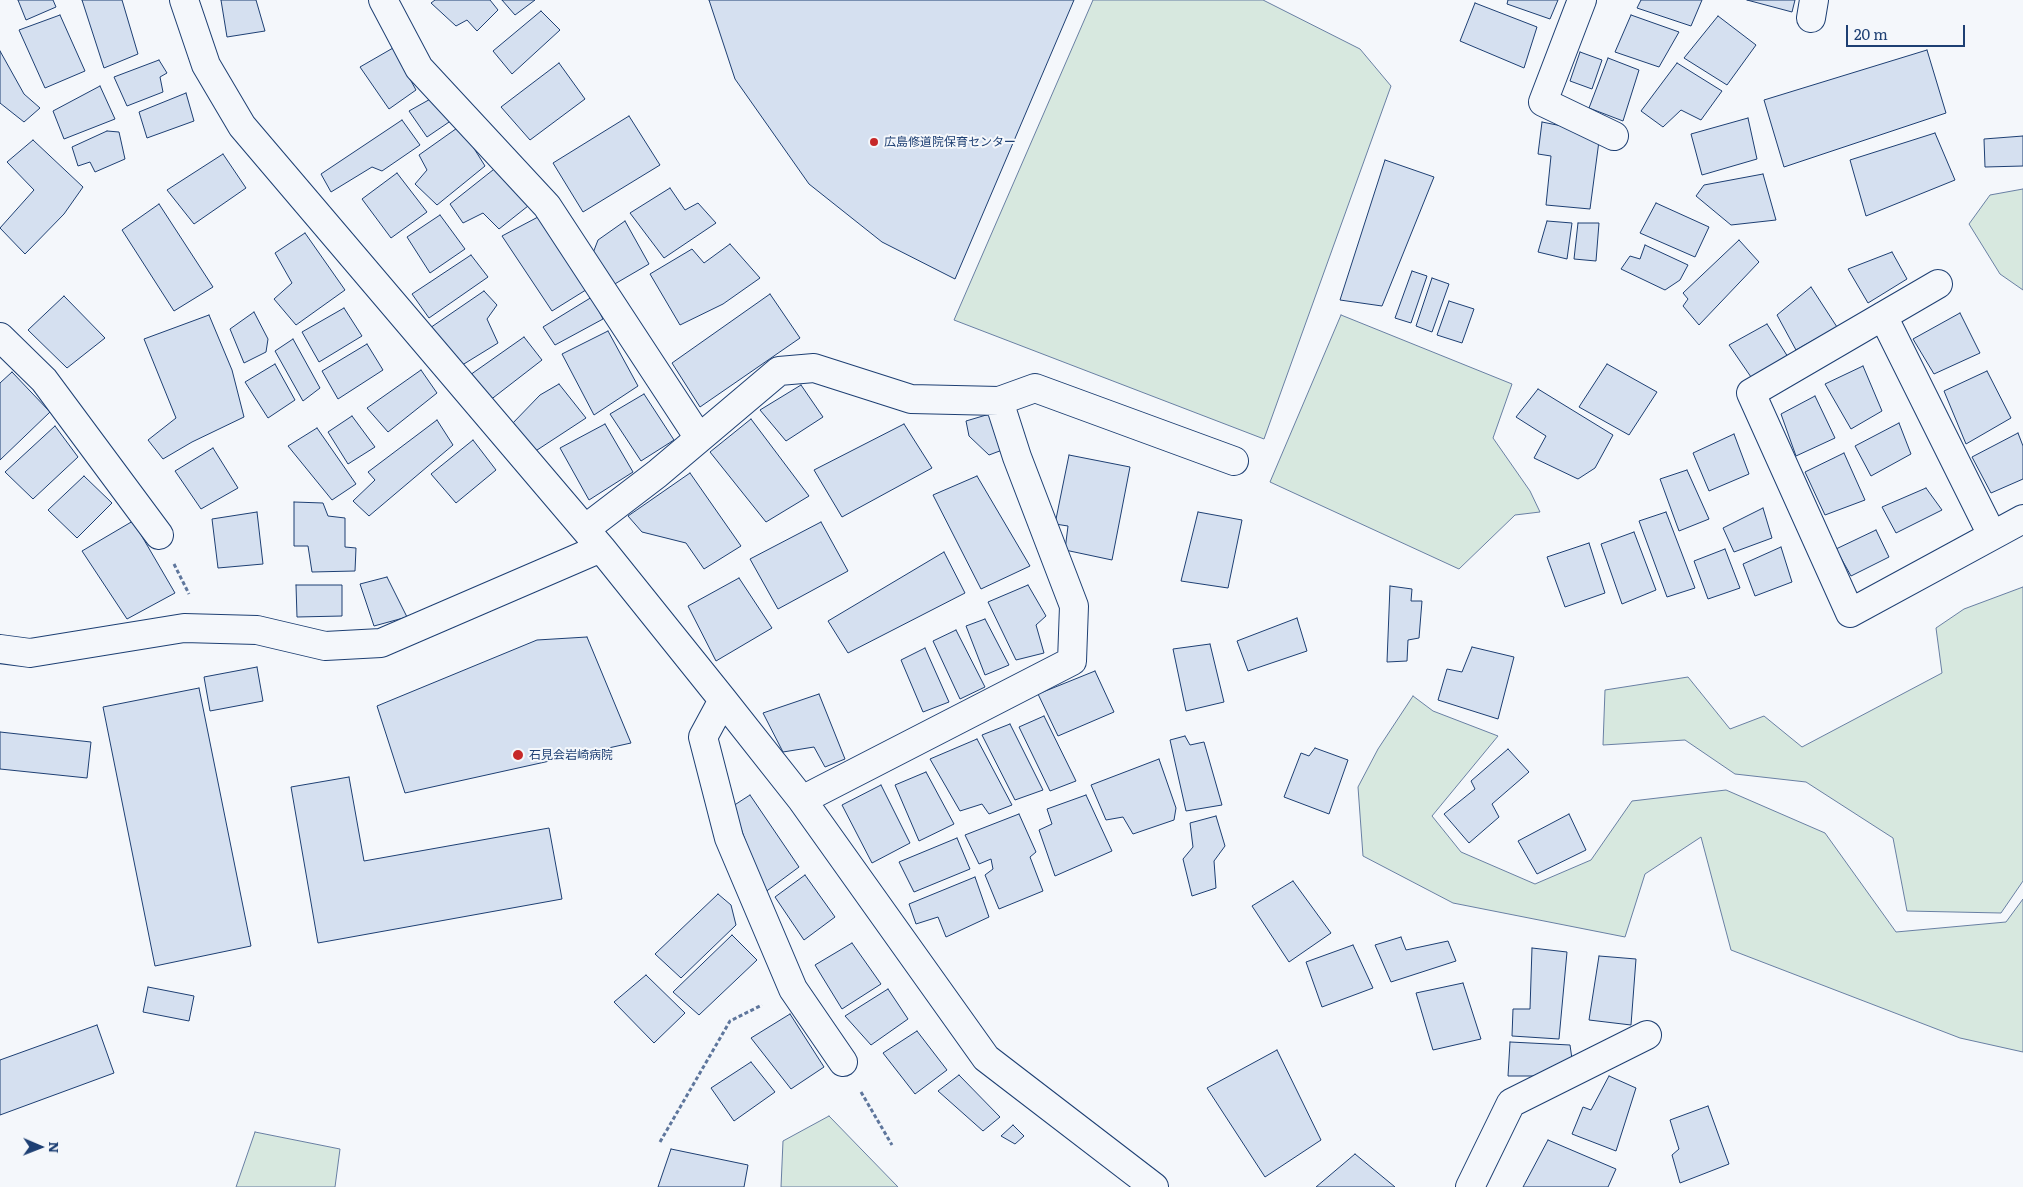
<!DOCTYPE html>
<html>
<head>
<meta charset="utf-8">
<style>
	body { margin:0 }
	#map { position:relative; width:2023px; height:1187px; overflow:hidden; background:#f4f7fb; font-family:Literata,serif }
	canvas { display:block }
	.north { position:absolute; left:15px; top:1122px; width:50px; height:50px; -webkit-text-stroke:4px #f4f7fb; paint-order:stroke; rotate:91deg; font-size:14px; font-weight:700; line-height:20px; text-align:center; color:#1d3f73 }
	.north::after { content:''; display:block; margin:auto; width:18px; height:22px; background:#1d3f73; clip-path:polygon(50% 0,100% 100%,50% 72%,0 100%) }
	.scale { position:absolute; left:1846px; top:25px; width:119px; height:22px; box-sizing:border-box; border:2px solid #1d3f73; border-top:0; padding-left:6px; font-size:15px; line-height:18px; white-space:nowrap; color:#1d3f73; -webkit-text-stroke:4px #f4f7fb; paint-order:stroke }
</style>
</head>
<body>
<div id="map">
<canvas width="2023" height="1187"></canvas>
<div class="north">N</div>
<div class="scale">20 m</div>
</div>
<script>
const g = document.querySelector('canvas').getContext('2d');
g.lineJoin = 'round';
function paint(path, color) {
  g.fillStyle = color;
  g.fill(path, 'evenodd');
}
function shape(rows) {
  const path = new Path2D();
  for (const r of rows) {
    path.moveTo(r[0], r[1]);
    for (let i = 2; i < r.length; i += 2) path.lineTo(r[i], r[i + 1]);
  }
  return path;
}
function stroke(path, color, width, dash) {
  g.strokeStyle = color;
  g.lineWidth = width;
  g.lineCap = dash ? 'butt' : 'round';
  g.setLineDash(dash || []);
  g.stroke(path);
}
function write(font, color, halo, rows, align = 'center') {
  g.font = font + ' Literata,"Noto Sans JP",serif';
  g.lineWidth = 4;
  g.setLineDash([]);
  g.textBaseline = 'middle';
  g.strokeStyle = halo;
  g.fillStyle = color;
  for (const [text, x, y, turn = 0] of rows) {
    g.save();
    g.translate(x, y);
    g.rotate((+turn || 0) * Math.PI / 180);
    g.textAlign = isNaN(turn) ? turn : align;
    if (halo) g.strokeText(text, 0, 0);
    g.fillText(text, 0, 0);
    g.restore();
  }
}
const green = shape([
	[1093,0,1263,0,1360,49,1391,86,1264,439,954,320,1093,0],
	[2023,189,2023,290,2000,274,1969,224,1990,195,2023,189],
	[1341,315,1512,384,1493,438,1530,491,1540,512,1515,515,1459,569,1270,482,1341,315],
	[2023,587,2023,881,2001,913,1907,911,1893,838,1806,782,1735,774,1685,740,1603,745,1605,690,1688,677,1730,729,1764,716,1802,747,1942,673,1936,628,1964,609,2023,587],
	[1413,696,1433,711,1498,736,1432,816,1461,852,1535,884,1591,860,1632,801,1726,790,1825,833,1896,932,2006,922,2023,899,2023,1052,1960,1038,1731,950,1701,837,1645,874,1625,937,1453,903,1363,856,1358,787,1378,749,1413,696],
	[829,1116,898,1187,781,1187,783,1141,829,1116],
	[255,1132,340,1149,335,1187,236,1187,255,1132]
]);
paint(green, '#d7e8df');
stroke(green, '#687fa3', 1);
const building = shape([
	[18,0,53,0,56,7,26,20,18,0],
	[82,0,122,0,138,54,104,68,82,0],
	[221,0,256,0,265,31,227,37,221,0],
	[435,0,490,0,498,10,477,31,467,20,456,26,431,3,435,0],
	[502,0,535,0,515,15,502,0],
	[709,0,1074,0,955,279,882,242,809,184,735,79,709,0],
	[1508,0,1558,0,1550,19,1507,4,1508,0],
	[1641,0,1702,0,1691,26,1637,8,1641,0],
	[1747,0,1795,0,1792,12,1747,0],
	[1475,3,1537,27,1524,68,1460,41,1475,3],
	[541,11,560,30,512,74,493,51,541,11],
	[60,15,85,71,45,88,19,30,60,15],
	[1631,15,1679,32,1659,67,1615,52,1631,15],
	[1718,16,1756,45,1727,85,1684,58,1718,16],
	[393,48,416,90,389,109,360,67,393,48],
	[1927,50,1946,113,1784,167,1764,100,1927,50],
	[0,51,24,94,40,108,24,122,0,103,0,51],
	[1580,52,1602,60,1592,89,1570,81,1580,52],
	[1608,58,1639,70,1623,121,1589,108,1608,58],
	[159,60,167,73,160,77,163,92,127,106,114,77,159,60],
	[559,63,585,99,530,140,501,107,559,63],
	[1677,63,1722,91,1701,120,1681,110,1663,127,1641,111,1677,63],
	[100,86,115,119,64,139,53,111,100,86],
	[186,93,194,121,147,138,139,112,186,93],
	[434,97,455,118,427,137,409,111,434,97],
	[629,116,660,165,583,212,553,163,629,116],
	[1748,118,1757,159,1702,175,1691,134,1748,118],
	[402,120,420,145,382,171,372,167,331,192,321,174,402,120],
	[1542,122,1562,126,1599,141,1590,209,1546,205,1551,156,1538,154,1542,122],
	[460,126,485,166,437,205,415,184,427,170,419,155,460,126],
	[107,131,119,132,125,159,95,172,90,162,78,166,72,147,107,131],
	[1935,133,1955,180,1866,216,1850,160,1935,133],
	[2023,136,2023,166,1985,167,1984,139,2023,136],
	[33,140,83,187,64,214,25,254,0,228,34,190,7,162,33,140],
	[223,154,246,188,194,224,167,190,223,154],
	[1385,160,1434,177,1382,306,1340,300,1385,160],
	[498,166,528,206,499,229,483,213,463,223,450,204,498,166],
	[397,173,427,212,391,238,362,199,397,173],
	[1763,174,1776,220,1731,225,1696,196,1704,185,1763,174],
	[670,188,685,210,698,203,716,223,664,258,630,213,670,188],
	[1656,203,1709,227,1695,257,1640,233,1656,203],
	[159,204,213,287,174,311,122,230,159,204],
	[440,215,465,249,430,273,407,237,440,215],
	[538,217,589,288,552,311,502,236,538,217],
	[625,221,649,264,613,285,593,253,598,240,625,221],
	[1547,221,1572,223,1567,259,1538,252,1547,221],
	[1578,223,1599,223,1596,261,1574,259,1578,223],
	[305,233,345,290,296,325,274,299,292,283,275,253,305,233],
	[1739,240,1759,262,1699,325,1683,306,1688,299,1683,293,1739,240],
	[730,244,760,278,723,304,680,325,650,274,692,249,704,263,730,244],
	[1645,245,1688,265,1680,280,1665,290,1621,269,1630,256,1640,259,1645,245],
	[1892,252,1907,279,1868,303,1848,269,1892,252],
	[471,255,488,277,429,318,412,294,471,255],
	[1412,271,1427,276,1411,323,1395,318,1412,271],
	[1432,278,1449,284,1432,332,1416,326,1432,278],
	[1811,287,1837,327,1796,350,1777,315,1811,287],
	[484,291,497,305,487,319,498,343,459,367,427,330,484,291],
	[770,294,800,338,700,407,672,363,770,294],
	[64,296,105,338,67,368,28,330,64,296],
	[592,297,603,319,555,345,543,327,592,297],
	[1449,301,1474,309,1462,343,1437,335,1449,301],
	[344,308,362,336,319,362,302,332,344,308],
	[254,312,268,339,266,352,244,363,230,329,254,312],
	[1960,313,1980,353,1934,374,1913,339,1960,313],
	[209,315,232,370,244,417,192,442,163,459,148,440,176,418,144,339,209,315],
	[1767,324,1788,357,1751,377,1729,345,1767,324],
	[608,331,638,386,594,415,562,354,608,331],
	[524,337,542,360,489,401,470,375,524,337],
	[293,339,320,388,303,401,275,351,293,339],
	[367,344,383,370,338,399,322,371,367,344],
	[275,364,295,400,268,418,245,382,275,364],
	[1607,364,1657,392,1629,435,1579,407,1607,364],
	[1863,366,1882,411,1851,429,1825,384,1863,366],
	[421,370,437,393,388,432,367,408,421,370],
	[1987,371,2011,418,1966,444,1944,391,1987,371],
	[12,372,50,412,0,460,0,383,12,372],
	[559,384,586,418,531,454,511,425,540,395,559,384],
	[801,385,823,417,786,441,760,410,801,385],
	[1538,389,1613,435,1595,468,1578,479,1534,458,1546,436,1516,417,1538,389],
	[644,394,674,440,641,461,610,414,644,394],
	[1815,396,1835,438,1796,456,1781,414,1815,396],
	[993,413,1005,449,989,455,969,436,966,421,993,413],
	[352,416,375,447,348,464,328,432,352,416],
	[751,419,809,496,766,522,710,452,751,419],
	[437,420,453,445,369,516,353,501,375,480,368,472,437,420],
	[1899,423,1911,454,1871,476,1855,446,1899,423],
	[605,424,633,472,589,500,560,448,605,424],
	[904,424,932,468,842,517,814,470,904,424],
	[55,426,78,457,33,499,5,472,55,426],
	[317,428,356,484,332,500,288,446,317,428],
	[2018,433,2023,446,2023,479,1991,493,1972,457,2018,433],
	[1734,434,1749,474,1709,491,1693,453,1734,434],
	[473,440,496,470,456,503,431,474,473,440],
	[213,448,238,488,201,509,175,471,213,448],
	[1844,453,1865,500,1825,515,1805,472,1844,453],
	[1069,455,1130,467,1112,560,1065,550,1068,526,1055,524,1069,455],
	[1687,470,1709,519,1679,531,1660,479,1687,470],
	[690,473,741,546,704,569,686,543,642,532,628,516,690,473],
	[84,476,112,503,77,538,48,510,84,476],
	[977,476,1030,566,981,589,933,495,977,476],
	[1926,488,1942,510,1896,533,1882,507,1926,488],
	[294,502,323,503,328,516,345,518,345,547,356,548,355,571,312,572,308,546,294,546,294,502],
	[1763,508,1772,538,1734,552,1723,528,1763,508],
	[257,512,263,564,218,568,212,519,257,512],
	[1198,512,1242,520,1228,588,1181,581,1198,512],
	[1666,512,1695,588,1667,597,1639,521,1666,512],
	[133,521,175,593,127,619,82,551,133,521],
	[821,522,848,571,778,609,750,559,821,522],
	[1876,530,1889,557,1851,576,1836,549,1876,530],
	[1634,532,1656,590,1622,604,1601,544,1634,532],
	[1589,543,1605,593,1565,607,1547,557,1589,543],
	[1781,547,1792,582,1755,596,1743,564,1781,547],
	[1725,549,1740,588,1708,599,1694,561,1725,549],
	[944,552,965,593,848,653,828,621,944,552],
	[387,577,407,617,374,626,360,584,387,577],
	[739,578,772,628,716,661,688,606,739,578],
	[296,585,342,585,342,616,297,617,296,585],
	[1028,585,1046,616,1036,625,1044,653,1016,660,988,602,1028,585],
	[1390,586,1412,589,1411,601,1422,601,1419,638,1408,640,1407,661,1387,662,1390,586],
	[1297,618,1307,651,1248,671,1237,641,1297,618],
	[985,619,1009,665,985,675,966,626,985,619],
	[956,630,985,687,960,699,933,641,956,630],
	[587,637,631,743,405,793,377,706,537,640,587,637],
	[1210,644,1224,702,1186,711,1173,649,1210,644],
	[1472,647,1514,657,1498,719,1438,700,1447,669,1462,672,1472,647],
	[925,648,949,702,923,712,901,660,925,648],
	[257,667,263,701,210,711,204,677,257,667],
	[1095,671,1114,712,1058,736,1038,694,1095,671],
	[199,688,251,946,155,966,103,707,199,688],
	[819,694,845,759,825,767,814,747,783,752,763,713,819,694],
	[1044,716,1076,781,1050,791,1019,727,1044,716],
	[1010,724,1043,790,1015,800,982,735,1010,724],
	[0,732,91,742,87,778,0,769,0,732],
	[1185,736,1190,745,1204,742,1222,805,1186,811,1170,740,1185,736],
	[977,739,1012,805,989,814,982,804,960,811,930,759,977,739],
	[1315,748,1348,760,1329,814,1284,797,1301,753,1309,756,1315,748],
	[1508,749,1529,772,1492,804,1499,817,1469,843,1444,814,1475,789,1471,781,1508,749],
	[1159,759,1176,808,1174,820,1133,834,1123,817,1106,820,1091,785,1159,759],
	[926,772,954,824,919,841,895,785,926,772],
	[349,777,364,861,549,828,562,899,318,943,291,787,349,777],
	[881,785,910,843,872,863,842,805,881,785],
	[750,795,799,867,764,893,733,806,750,795],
	[1086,795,1112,851,1055,876,1039,830,1052,824,1047,809,1086,795],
	[1019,814,1036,852,1030,857,1043,891,999,909,985,875,993,869,991,859,979,864,965,835,1019,814],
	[1569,814,1586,850,1537,874,1518,841,1569,814],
	[1216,816,1225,846,1214,861,1216,888,1192,896,1183,859,1193,847,1190,823,1216,816],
	[957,838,970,869,914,892,899,862,957,838],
	[805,875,835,917,804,940,775,897,805,875],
	[975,877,989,917,946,937,938,917,916,924,909,904,975,877],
	[1293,881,1331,933,1289,962,1252,906,1293,881],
	[718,894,731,905,736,925,681,978,655,954,718,894],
	[732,935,757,960,699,1015,673,992,732,935],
	[1401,937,1406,950,1448,941,1456,961,1391,982,1375,945,1401,937],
	[852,943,881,984,842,1009,815,965,852,943],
	[1353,945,1373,988,1322,1007,1306,962,1353,945],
	[1532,948,1567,952,1559,1039,1512,1036,1513,1009,1530,1009,1532,948],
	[1599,956,1636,959,1631,1025,1589,1020,1599,956],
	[646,975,685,1013,654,1043,614,1002,646,975],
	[1463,983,1481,1039,1433,1050,1416,993,1463,983],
	[148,987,194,996,189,1021,143,1012,148,987],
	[888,989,908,1019,871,1045,845,1016,888,989],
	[790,1014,824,1067,791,1089,751,1038,790,1014],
	[97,1025,114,1073,0,1115,0,1060,97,1025],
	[917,1031,947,1070,915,1094,883,1053,917,1031],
	[1510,1042,1570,1045,1572,1059,1540,1076,1508,1076,1510,1042],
	[1277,1050,1321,1140,1265,1177,1207,1088,1277,1050],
	[751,1062,775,1092,734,1121,711,1088,751,1062],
	[959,1075,1000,1117,983,1131,938,1091,959,1075],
	[1609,1076,1636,1088,1616,1151,1572,1134,1583,1107,1591,1110,1609,1076],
	[1708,1106,1729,1164,1680,1183,1672,1155,1679,1149,1670,1120,1708,1106],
	[1013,1125,1024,1136,1015,1144,1001,1136,1013,1125],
	[1548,1140,1616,1169,1608,1187,1523,1187,1548,1140],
	[671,1149,748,1165,744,1187,658,1187,671,1149],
	[1355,1154,1395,1187,1316,1187,1355,1154]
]);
paint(building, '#d5e0f0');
stroke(building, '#1d3f73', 1);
const minor = shape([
	[184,0,206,65,242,126,601,548,723,700,802,800,986,1058,1154,1187],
	[383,0,419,68,547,206,699,438],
	[1582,0,1543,102,1614,136],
	[1811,18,1814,0],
	[1938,284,1751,393,1850,613,2023,519],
	[1883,316,1992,535],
	[0,337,44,380,159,535],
	[585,529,657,474,779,371,814,368,911,399,999,401,1035,388,1234,461],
	[0,649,30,653,184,628,257,630,325,646,381,643,601,548],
	[723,700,703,737,729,838,793,989,843,1062],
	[802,800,1072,661,1074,606,1017,457,999,401],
	[1470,1187,1511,1103,1647,1035]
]);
stroke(minor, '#1d3f73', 30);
stroke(shape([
	[174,564,189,594],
	[861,1092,892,1145],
	[660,1142,730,1021,762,1005]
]), '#5e769c', 3, [4, 2.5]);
stroke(minor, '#f4f7fb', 28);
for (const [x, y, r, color] of [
	[874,142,5,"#c62828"],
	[518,755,6,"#c62828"]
]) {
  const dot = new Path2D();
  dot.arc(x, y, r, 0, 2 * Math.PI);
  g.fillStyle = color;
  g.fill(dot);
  stroke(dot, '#f4f7fb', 2);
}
write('12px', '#1d3f73', '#f4f7fb', [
	["広島修道院保育センター",884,142],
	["石見会岩崎病院",529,755]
], 'left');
</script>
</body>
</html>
